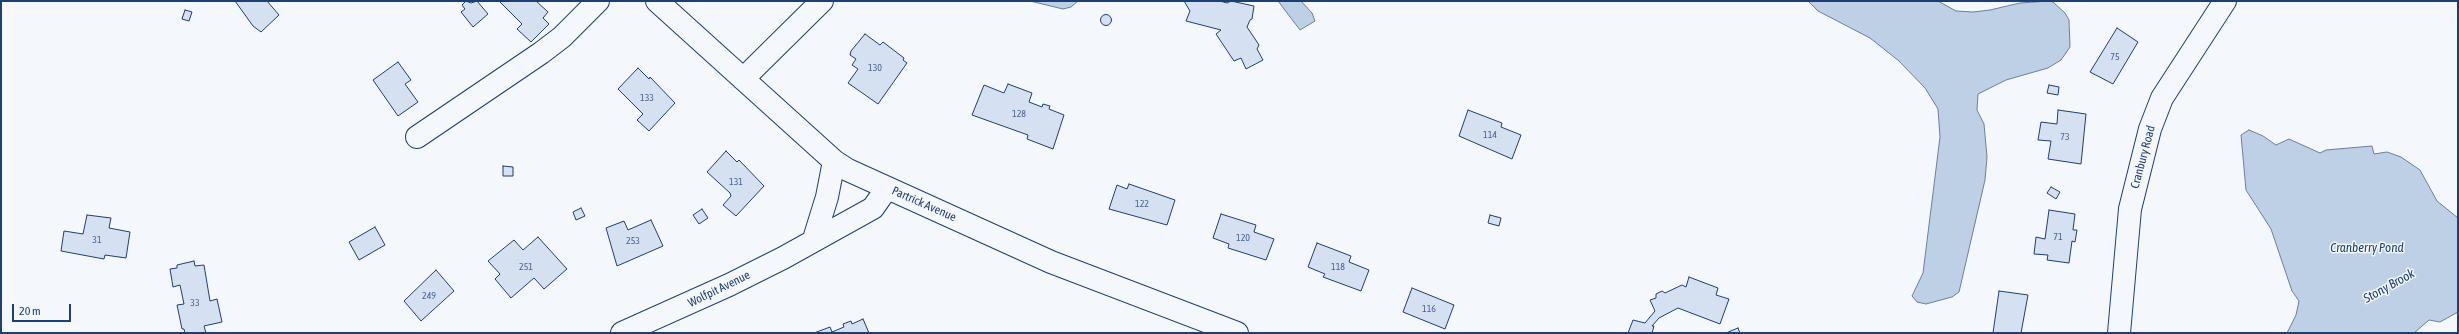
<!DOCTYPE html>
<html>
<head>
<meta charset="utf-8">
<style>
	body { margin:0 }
	#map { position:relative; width:2459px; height:334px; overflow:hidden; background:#f4f7fb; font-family:"Asap Condensed",sans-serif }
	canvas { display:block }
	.frame { position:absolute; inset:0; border:2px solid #1d3f73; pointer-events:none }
	.scale { position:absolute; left:12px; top:304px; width:59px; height:18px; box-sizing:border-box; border:2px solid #1d3f73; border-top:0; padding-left:5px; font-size:12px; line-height:14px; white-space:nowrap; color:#1d3f73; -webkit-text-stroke:3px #f4f7fb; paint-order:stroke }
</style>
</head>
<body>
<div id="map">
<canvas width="2459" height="334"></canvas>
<div class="frame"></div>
<div class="scale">20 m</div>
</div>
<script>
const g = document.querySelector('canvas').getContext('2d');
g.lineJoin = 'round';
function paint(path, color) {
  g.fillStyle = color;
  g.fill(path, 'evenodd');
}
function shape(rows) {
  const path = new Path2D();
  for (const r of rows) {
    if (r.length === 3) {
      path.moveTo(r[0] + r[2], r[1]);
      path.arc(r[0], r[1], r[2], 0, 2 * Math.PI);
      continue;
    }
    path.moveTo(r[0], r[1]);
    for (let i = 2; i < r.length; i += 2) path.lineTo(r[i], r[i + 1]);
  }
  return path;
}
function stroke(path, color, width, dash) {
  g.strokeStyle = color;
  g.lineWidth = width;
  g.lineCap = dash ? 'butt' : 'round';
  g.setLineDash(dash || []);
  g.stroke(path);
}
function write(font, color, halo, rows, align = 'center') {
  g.font = font + ' "Asap Condensed",sans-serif';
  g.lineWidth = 3;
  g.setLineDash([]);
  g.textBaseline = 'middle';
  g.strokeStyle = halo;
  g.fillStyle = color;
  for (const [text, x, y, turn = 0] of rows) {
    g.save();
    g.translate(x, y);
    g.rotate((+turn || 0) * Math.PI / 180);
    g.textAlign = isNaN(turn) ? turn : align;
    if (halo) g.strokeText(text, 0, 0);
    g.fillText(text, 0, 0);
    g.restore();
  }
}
const water = shape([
	[1030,1,1078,1,1071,7,1063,9,1030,1],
	[1278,1,1301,1,1312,13,1315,21,1300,30,1278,1],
	[1808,1,1938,1,1956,11,1973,12,1990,10,2020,3,2049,1,2053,2,2065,13,2069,20,2070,47,2061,60,2048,68,2006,80,1978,94,1977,110,1984,124,1987,157,1985,180,1959,292,1952,297,1926,304,1917,302,1912,296,1923,273,1940,137,1938,109,1925,88,1899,61,1870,38,1818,11,1808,1],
	[2249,130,2263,136,2276,145,2289,139,2320,153,2326,150,2372,146,2374,154,2387,152,2401,157,2420,170,2437,201,2458,218,2458,312,2440,322,2429,320,2414,333,2287,333,2296,315,2299,301,2292,291,2271,229,2246,190,2241,135,2249,130]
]);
paint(water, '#bed0e5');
stroke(water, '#687fa3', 1);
const building = shape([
	[235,1,267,1,279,15,261,32,253,26,235,1],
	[466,1,471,3,477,1,488,14,473,27,461,12,465,9,462,5,466,1],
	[499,1,536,1,548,12,543,18,549,24,531,42,517,29,522,24,499,1],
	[1184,1,1220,1,1227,3,1231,1,1254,6,1252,19,1250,20,1247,27,1259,45,1257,49,1263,60,1246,69,1241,58,1234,61,1216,34,1221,30,1186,21,1190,11,1184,1],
	[185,10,192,12,189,21,182,19,185,10],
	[1106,20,5.5],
	[2117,28,2138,42,2113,84,2090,72,2117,28],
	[865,34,880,45,883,42,904,58,903,60,907,63,878,104,848,83,858,69,852,65,856,59,850,55,851,51,865,34],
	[398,62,411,80,405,84,418,102,398,116,373,80,398,62],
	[638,68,649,79,650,77,675,103,649,131,637,120,643,114,618,89,638,68],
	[1008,84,1032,93,1029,102,1042,107,1043,104,1050,106,1049,109,1064,115,1053,149,1027,139,1028,135,972,115,984,85,1004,93,1008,84],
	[2049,85,2059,87,2058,95,2047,93,2049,85],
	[1468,110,1502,123,1501,127,1521,135,1512,159,1459,136,1468,110],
	[2058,110,2086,114,2081,164,2048,159,2051,141,2038,140,2041,122,2057,124,2058,110],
	[726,151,737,162,739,160,764,186,736,216,723,205,731,196,730,193,707,172,726,151],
	[503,166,513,167,513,176,503,176,503,166],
	[1129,184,1175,200,1167,225,1109,209,1117,185,1127,189,1129,184],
	[2051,187,2060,192,2056,199,2047,193,2051,187],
	[581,208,585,216,576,220,573,212,581,208],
	[702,209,708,218,699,224,693,215,702,209],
	[2049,210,2075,214,2073,230,2077,230,2075,242,2072,241,2069,263,2047,260,2048,255,2034,254,2036,237,2045,239,2049,210],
	[1221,214,1256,225,1254,232,1274,239,1266,260,1228,248,1229,244,1213,238,1221,214],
	[87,215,111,218,109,228,130,232,126,258,105,255,104,259,61,251,64,231,83,234,87,215],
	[1490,215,1501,218,1499,226,1488,223,1490,215],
	[651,220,663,246,617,266,606,228,624,221,628,230,651,220],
	[375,227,385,245,359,260,349,242,375,227],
	[538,237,567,269,544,289,534,278,511,298,495,279,500,274,488,261,514,240,523,250,538,237],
	[1317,243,1351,256,1349,262,1369,270,1361,291,1323,277,1325,274,1308,267,1317,243],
	[194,261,195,266,204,265,210,301,217,299,222,322,204,326,206,333,185,333,184,329,182,329,177,305,184,304,180,285,173,287,170,269,177,268,177,265,194,261],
	[436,270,454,291,421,321,404,301,436,270],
	[1689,277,1718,288,1716,295,1729,299,1720,324,1678,308,1659,318,1652,326,1654,326,1652,333,1628,333,1633,320,1645,323,1655,311,1650,300,1656,298,1656,294,1662,291,1665,293,1682,285,1686,287,1689,277],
	[1412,288,1454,305,1445,329,1403,312,1412,288],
	[1999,291,2028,295,2021,333,1993,333,1999,291],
	[863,319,869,333,814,333,830,327,832,332,844,327,843,324,851,321,852,324,863,319],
	[1738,328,1740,333,1726,333,1738,328]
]);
paint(building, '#d5e0f0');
stroke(building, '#1d3f73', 1);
const minor = shape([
	[657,1,834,161,848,170,1051,262,1237,333],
	[743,79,822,1],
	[417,137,541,53,562,37,598,1],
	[814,239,827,197,834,161],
	[622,333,729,285,783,258,873,208,887,188],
	[2119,333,2130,209,2150,129,2162,98,2225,1]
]);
stroke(minor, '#1d3f73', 24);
stroke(minor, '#f4f7fb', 22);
write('10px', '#4b6792', null, [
	["75",2115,57],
	["130",875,68],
	["133",647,98],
	["128",1019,114],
	["114",1490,135],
	["73",2065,137],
	["131",736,182],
	["122",1142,204],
	["71",2058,237],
	["120",1243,238],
	["31",97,240],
	["253",633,241],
	["251",526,267],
	["118",1338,267],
	["249",429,296],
	["33",195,303],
	["116",1429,309]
]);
write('12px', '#1d3f73', '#f4f7fb', [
	["Cranbury Road",2143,157,-75],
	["Partrick Avenue",924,204,24],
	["Wolfpit Avenue",719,289,-26]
]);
write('italic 13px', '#1d3f73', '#f4f7fb', [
	["Cranberry Pond",2367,248],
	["Stony Brook",2389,286,-29]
]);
</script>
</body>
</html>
